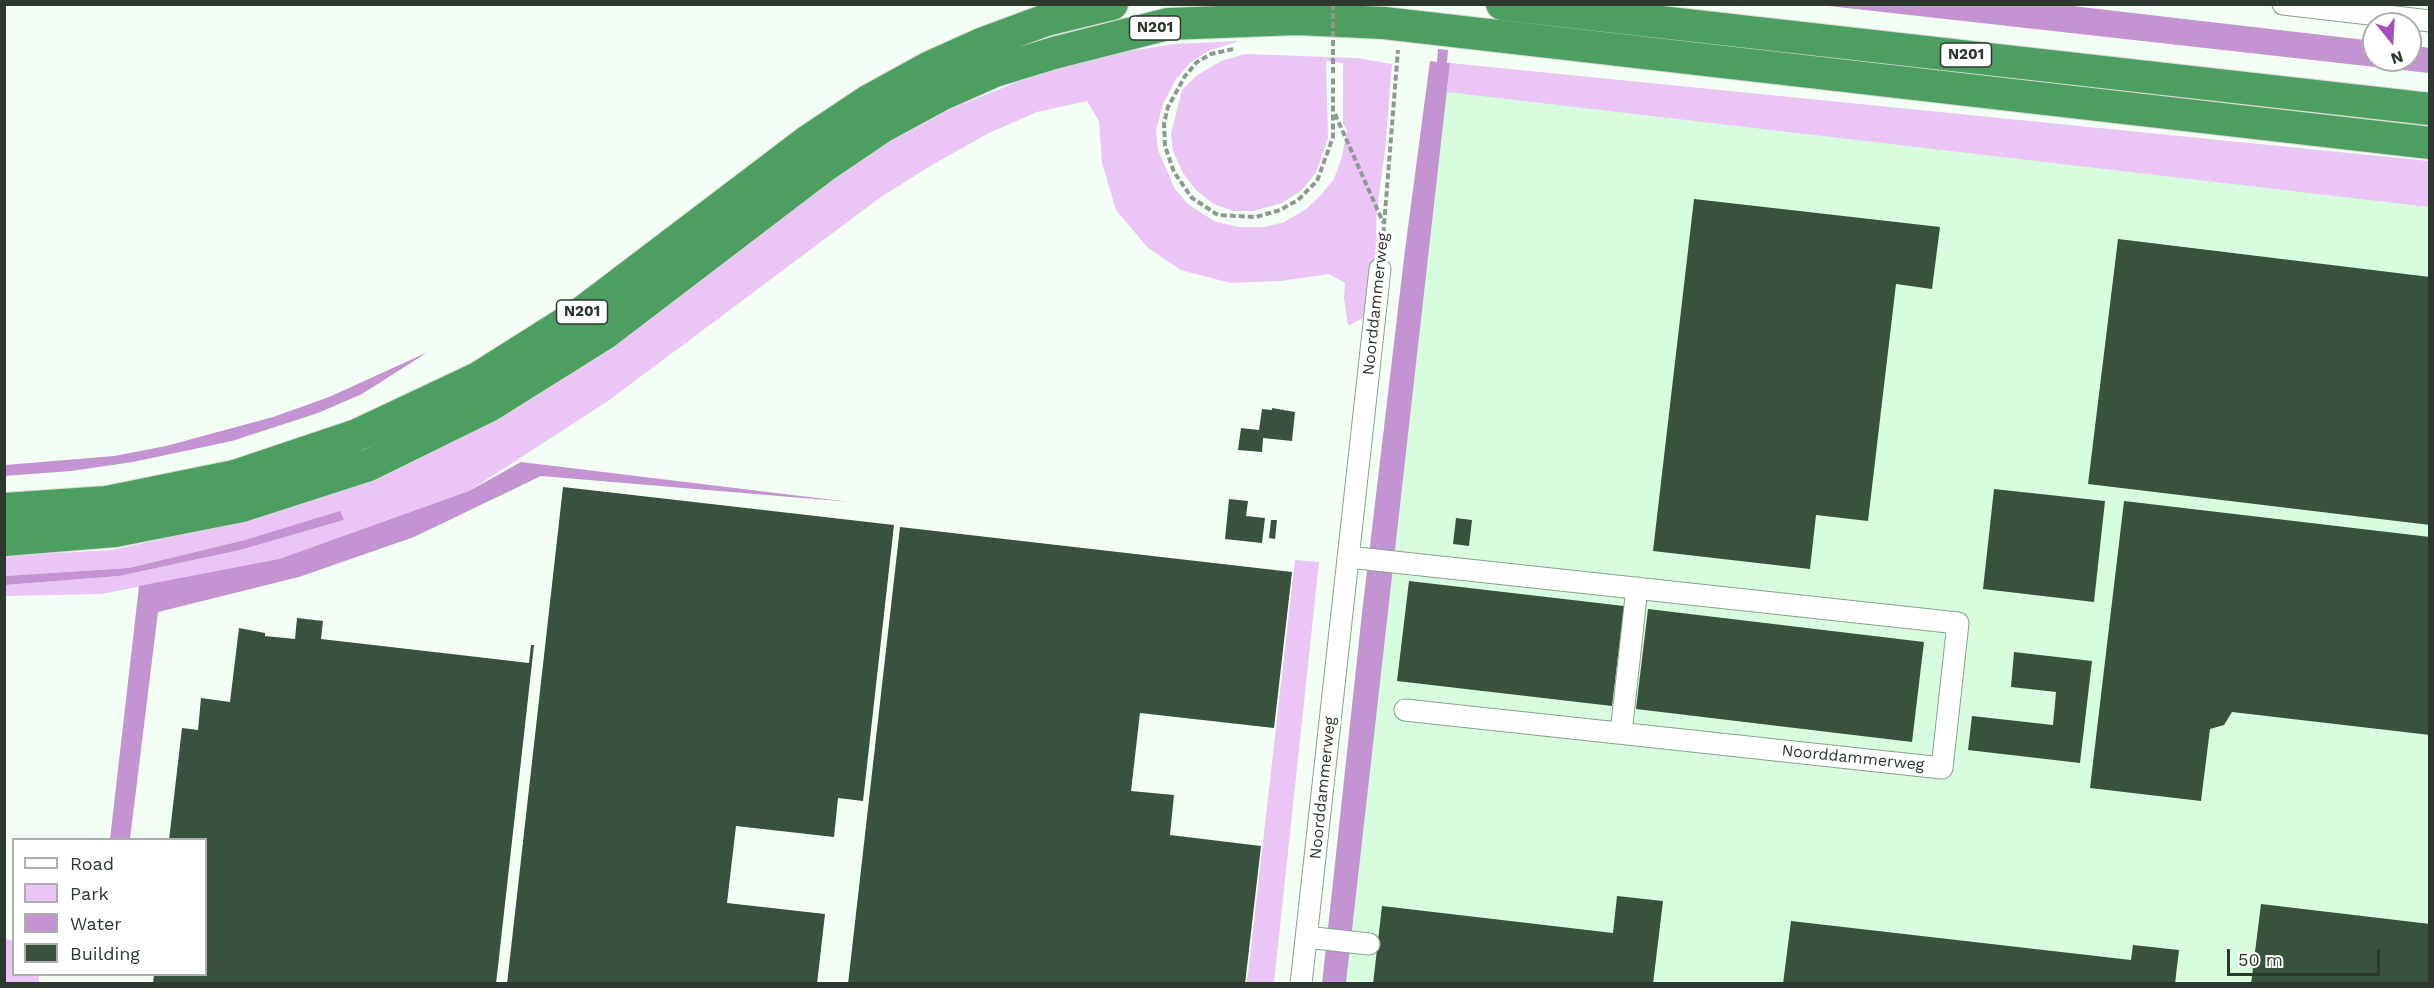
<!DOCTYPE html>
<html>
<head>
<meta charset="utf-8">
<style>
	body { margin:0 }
	#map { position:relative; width:2434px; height:988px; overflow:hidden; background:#f3fff5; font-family:"Work Sans",sans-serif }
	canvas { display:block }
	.frame { position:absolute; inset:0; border:6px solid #2c382e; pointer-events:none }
	.legend { position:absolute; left:12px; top:838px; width:195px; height:138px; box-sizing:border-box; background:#fff; border:2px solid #abafab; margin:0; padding:8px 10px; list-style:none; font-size:18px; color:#2c382e }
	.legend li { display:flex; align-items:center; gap:12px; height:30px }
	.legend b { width:30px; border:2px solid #abafab }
	.north { position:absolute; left:2362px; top:12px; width:60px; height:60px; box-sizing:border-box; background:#fff; border:2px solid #abafab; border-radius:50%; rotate:162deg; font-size:16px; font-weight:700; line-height:24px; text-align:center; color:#2c382e }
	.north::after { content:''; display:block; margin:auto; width:21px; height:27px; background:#a550be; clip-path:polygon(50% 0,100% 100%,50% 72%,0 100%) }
	.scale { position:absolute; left:2227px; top:949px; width:153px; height:27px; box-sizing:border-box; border:3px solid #2c382e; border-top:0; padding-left:8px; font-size:18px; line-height:21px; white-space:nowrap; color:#2c382e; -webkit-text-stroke:4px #fff; paint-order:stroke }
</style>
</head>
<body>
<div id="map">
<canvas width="2434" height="988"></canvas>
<div class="frame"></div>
<ul class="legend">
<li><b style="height:8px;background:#fff"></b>Road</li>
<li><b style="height:16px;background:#eac5f5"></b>Park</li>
<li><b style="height:16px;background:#c393d2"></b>Water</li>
<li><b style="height:16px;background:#39523e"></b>Building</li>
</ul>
<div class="north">N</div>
<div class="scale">50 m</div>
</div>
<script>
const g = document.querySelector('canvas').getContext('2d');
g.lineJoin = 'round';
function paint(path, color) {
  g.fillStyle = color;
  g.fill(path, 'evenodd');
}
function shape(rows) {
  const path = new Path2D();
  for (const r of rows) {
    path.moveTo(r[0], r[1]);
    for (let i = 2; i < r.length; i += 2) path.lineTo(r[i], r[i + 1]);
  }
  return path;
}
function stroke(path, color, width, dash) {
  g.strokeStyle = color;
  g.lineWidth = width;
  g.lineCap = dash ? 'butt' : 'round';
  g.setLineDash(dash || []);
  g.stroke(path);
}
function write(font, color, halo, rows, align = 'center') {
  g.font = font + ' "Work Sans",sans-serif';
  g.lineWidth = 6;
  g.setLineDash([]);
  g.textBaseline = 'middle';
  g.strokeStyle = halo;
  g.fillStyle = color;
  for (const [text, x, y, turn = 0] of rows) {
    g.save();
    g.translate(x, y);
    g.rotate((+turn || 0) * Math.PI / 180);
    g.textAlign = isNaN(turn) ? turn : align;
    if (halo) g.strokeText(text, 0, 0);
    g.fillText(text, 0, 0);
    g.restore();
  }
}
paint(shape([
	[1432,88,2429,205,2429,983,1331,984]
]), '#d8fdde');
paint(shape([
	[1239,41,1208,51,1190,63,1176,79,1163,104,1156,130,1158,150,1175,189,1188,204,1214,221,1238,227,1265,227,1284,222,1306,209,1320,196,1334,179,1342,157,1347,130,1343,124,1343,63,1326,61,1328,138,1316,173,1301,191,1282,203,1253,211,1234,211,1213,204,1196,190,1183,173,1173,151,1171,134,1182,90,1196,76,1221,61,1245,54,1357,58,1392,64,1385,150,1376,217,1378,271,1367,316,1348,326,1344,298,1345,283,1329,274,1281,281,1230,283,1181,270,1148,248,1116,210,1102,163,1099,121,1087,101,1037,112,989,133,932,165,881,197,608,401,469,491,279,559,102,594,5,596,5,585,119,576,240,550,344,520,339,512,245,540,129,568,5,576,5,556,112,550,218,527,340,491,466,435,858,159,953,108,1032,76,1112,54,1174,44],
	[1450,63,2429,161,2429,207,1447,92],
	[1295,560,1319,562,1274,983,1247,983],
	[4,939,13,940,14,974,39,975,39,983,5,983]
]), '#eac5f5');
paint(shape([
	[1820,5,2064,5,2374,41,2374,60,2410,60,2410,45,2429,48,2429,73],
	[1438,49,1448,50,1447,63,1450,63,1346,983,1322,984,1362,613,1405,250,1430,61,1437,62],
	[428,352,362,394,318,413,232,441,133,462,71,471,5,476,5,465,114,456,166,446,273,417,329,397],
	[521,462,850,502,541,476,414,537,299,577,158,612,130,839,110,839,139,586,279,559,469,491],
	[340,511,344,520,240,550,119,576,5,585,5,576,129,568,245,540]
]), '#c393d2');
paint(shape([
	[1694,199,1940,227,1932,289,1896,284,1868,521,1816,515,1810,569,1653,551],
	[2118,239,2430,277,2430,525,2088,484],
	[1272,408,1295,412,1292,441,1263,438,1262,452,1238,450,1241,428,1259,430,1262,409,1272,410],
	[563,487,894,525,863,801,838,798,834,837,736,826,727,903,825,914,817,984,507,984],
	[1994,489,2105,501,2094,602,1983,589],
	[1229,499,1248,501,1246,516,1265,518,1262,543,1225,539],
	[2124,501,2430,537,2430,735,2232,712,2224,725,2210,729,2201,801,2090,788],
	[1456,518,1472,520,1469,546,1453,544],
	[1271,520,1277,520,1275,539,1269,538],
	[900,527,1292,572,1274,728,1140,713,1131,791,1174,795,1170,835,1261,846,1245,984,848,984],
	[1409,581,1624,606,1612,706,1397,681],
	[1648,609,1924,642,1912,742,1636,709],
	[297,618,323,621,321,639,486,658,529,663,531,645,534,645,496,984,153,984,154,974,206,974,206,840,169,840,182,728,198,730,201,698,230,702,239,628,265,633,265,636,295,639],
	[2014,652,2092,661,2080,763,1968,750,1972,716,2053,725,2056,692,2011,687],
	[1617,896,1663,901,1653,984,1373,984,1382,906,1613,933],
	[2261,904,2430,924,2430,984,2251,984],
	[1791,921,2131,960,2133,945,2179,950,2175,984,1783,984]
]), '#39523e');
const minor = shape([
	[2283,4,2430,21],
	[1348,557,1958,623,1942,768,1405,710],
	[1621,733,1637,588],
	[1306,939,1315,938,1369,944],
	[1301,984,1380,269]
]);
const highway = shape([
	[1502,4,2430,109],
	[4,509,107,502,235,476,357,435,478,378,584,311,808,141,868,101,930,67,981,44,1046,20,1112,4],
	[4,540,115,531,242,506,369,465,489,406,604,334,823,167,882,127,941,95,995,71,1054,53,1168,24,1297,19,1384,23,2430,143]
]);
stroke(minor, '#86a28b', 23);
stroke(highway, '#d9dbd9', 34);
stroke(shape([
	[1233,49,1211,54,1197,62,1185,76,1168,107,1164,123,1165,146,1174,172,1192,198,1218,215,1256,217,1280,210,1298,200,1317,181,1333,137,1333,76],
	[1335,114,1383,222],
	[1382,251,1398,50]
]), '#8e9a90', 4, [6, 3]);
stroke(minor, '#fff', 21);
stroke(highway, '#4c9f60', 32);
stroke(shape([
	[1333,4,1333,76]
]), '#8e9a90', 4, [6, 3]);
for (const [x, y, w] of [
	[1155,28,51],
	[1966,55,51],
	[582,312,51]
]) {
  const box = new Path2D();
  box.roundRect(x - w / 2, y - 12, w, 24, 4.5);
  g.fillStyle = '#fff';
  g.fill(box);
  stroke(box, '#2c382e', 1.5);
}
write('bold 15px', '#2c382e', null, [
	["N201",1155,28],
	["N201",1966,55],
	["N201",582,312]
]);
write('16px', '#2c382e', '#fff', [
	["Noorddammerweg",1376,304,-84],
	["Noorddammerweg",1853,758,6],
	["Noorddammerweg",1323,788,-84]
]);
</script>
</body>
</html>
